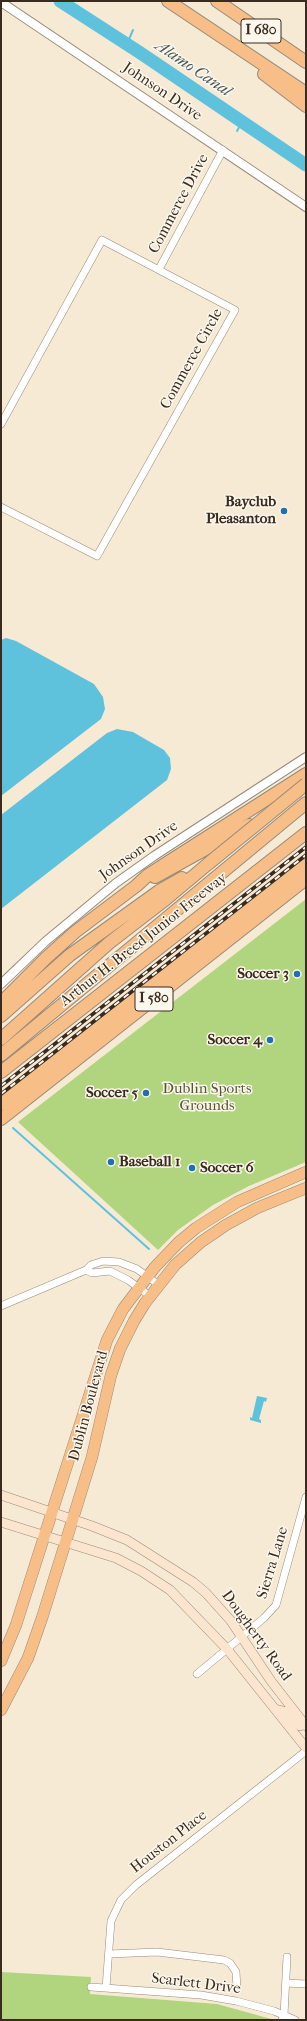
<!DOCTYPE html>
<html>
<head>
<meta charset="utf-8">
<style>
	body { margin:0 }
	#map { position:relative; width:307px; height:2021px; overflow:hidden; background:#f6ead5; font-family:"IM FELL French Canon",serif }
	canvas { display:block }
	.frame { position:absolute; inset:0; border:2px solid #3b2a1e; pointer-events:none }
</style>
</head>
<body>
<div id="map">
<canvas width="307" height="2021"></canvas>
<div class="frame"></div>
</div>
<script>
const g = document.querySelector('canvas').getContext('2d');
g.lineJoin = 'round';
function paint(path, color) {
  g.fillStyle = color;
  g.fill(path, 'evenodd');
}
function shape(rows) {
  const path = new Path2D();
  for (const r of rows) {
    path.moveTo(r[0], r[1]);
    for (let i = 2; i < r.length; i += 2) path.lineTo(r[i], r[i + 1]);
  }
  return path;
}
function stroke(path, color, width, dash) {
  g.strokeStyle = color;
  g.lineWidth = width;
  g.lineCap = dash ? 'butt' : 'round';
  g.setLineDash(dash || []);
  g.stroke(path);
}
function write(font, color, halo, rows, align = 'center') {
  g.font = font + ' "IM FELL French Canon",serif';
  g.lineWidth = 3;
  g.setLineDash([]);
  g.textBaseline = 'middle';
  g.strokeStyle = halo;
  g.fillStyle = color;
  for (const [text, x, y, turn = 0] of rows) {
    g.save();
    g.translate(x, y);
    g.rotate((+turn || 0) * Math.PI / 180);
    g.textAlign = isNaN(turn) ? turn : align;
    if (halo) g.strokeText(text, 0, 0);
    g.fillText(text, 0, 0);
    g.restore();
  }
}
paint(shape([
	[306,899,306,1162,249,1186,213,1205,178,1230,158,1250,18,1122],
	[1,1972,91,1977,90,1994,217,2004,275,2020,1,2020]
]), '#b1d57e');
paint(shape([
	[6,638,16,641,94,684,103,697,105,709,101,719,1,796,1,640],
	[117,729,133,732,164,750,170,758,171,769,167,780,1,909,1,815,107,733],
	[257,1396,267,1398,266,1402,264,1401,259,1419,261,1420,261,1423,250,1420,250,1417,252,1418]
]), '#5fc2dd');
stroke(shape([
	[127,44,133,30],
	[237,131,242,122],
	[13,1128,149,1249]
]), '#5fc2dd', 2);
stroke(shape([
	[60,1,139,52,306,165]
]), '#5fc2dd', 13);
const minor = shape([
	[159,269,223,150],
	[1,424,102,240,235,310,97,556,1,507],
	[86,1270,92,1273,110,1271,128,1280,150,1296],
	[1,1306,86,1270,91,1265,103,1261,119,1262,137,1269,159,1285],
	[197,1674,264,1618,276,1605,306,1497],
	[109,1954,157,1952,224,1960,230,1963,236,1972,237,1988],
	[286,1983,306,1984],
	[91,1987,201,1995,236,2001,274,2011,295,2020],
	[106,1988,111,1921,121,1900,136,1885,306,1751],
	[282,2020,284,2015,287,1957]
]);
const tertiary = shape([
	[1,2,306,207],
	[1,984,46,941,116,883,154,856,306,757]
]);
const secondary = shape([
	[1,1495,92,1526,127,1540,193,1582,206,1593,231,1621,271,1681,306,1726],
	[1,1522,116,1558,141,1571,170,1590,227,1649,306,1748],
	[275,1709,287,1712,300,1726]
]);
const primary = shape([
	[1,1661,16,1625,29,1584,107,1340,123,1309,155,1267,179,1242,196,1228,237,1202,306,1172],
	[1,1710,28,1658,42,1618,92,1457,111,1375,120,1349,134,1321,145,1303,175,1265,201,1242,226,1225,257,1208,306,1188]
]);
const motorway = shape([
	[168,1,306,93],
	[217,1,306,62],
	[264,74,306,106],
	[155,877,249,825],
	[1,1003,46,958,75,932,136,886,148,875,306,774],
	[1,1016,70,955,159,891,182,878],
	[1,1039,109,943,166,899,209,863],
	[1,1055,306,803],
	[1,1072,306,833],
	[1,1104,306,865],
	[1,1119,306,879]
]);
stroke(minor, '#988a7a', 8);
stroke(tertiary, '#988a7a', 10);
stroke(secondary, '#988a7a', 10);
stroke(primary, '#988a7a', 12);
stroke(motorway, '#988a7a', 14);
stroke(minor, '#fff', 7);
stroke(tertiary, '#fff', 8);
stroke(secondary, '#fce5cf', 9);
stroke(primary, '#f7be88', 11);
stroke(motorway, '#f7be88', 12);
const rail = shape([
	[1,1086,306,847],
	[1,1094,306,855]
]);
stroke(rail, '#3b2a1e', 3.5);
stroke(rail, '#fbf7ec', 2, [6]);
const motorwayBridge = shape([
	[209,863,306,784]
]);
stroke(motorwayBridge, '#988a7a', 14, []);
stroke(motorwayBridge, '#f7be88', 12);
for (const [x, y, r, color] of [
	[284,511,4,"#1f6fb2"],
	[297,974,4,"#1f6fb2"],
	[270,1040,4,"#1f6fb2"],
	[146,1093,4,"#1f6fb2"],
	[111,1162,4,"#1f6fb2"],
	[192,1168,4,"#1f6fb2"]
]) {
  const dot = new Path2D();
  dot.arc(x, y, r, 0, 2 * Math.PI);
  g.fillStyle = color;
  g.fill(dot);
  stroke(dot, '#fbf7ec', 1.5);
}
for (const [x, y, w] of [
	[261,31,40],
	[154,999,38]
]) {
  const box = new Path2D();
  box.roundRect(x - w / 2, y - 12, w, 24, 3);
  g.fillStyle = '#fbf7ec';
  g.fill(box);
  stroke(box, '#3b2a1e', 1);
}
write('bold 14px', '#3b2a1e', null, [
	["I 680",261,31],
	["I 580",154,999]
]);
write('15px', '#3b2a1e', '#fbf7ec', [
	["Johnson Drive",162,92,34],
	["Commerce Drive",179,204,-62],
	["Commerce Circle",192,359,-61],
	["Johnson Drive",139,851,-35],
	["Arthur H. Breed Junior Freeway",144,940,-38],
	["Dublin Boulevard",89,1406,-75],
	["Sierra Lane",273,1563,-73],
	["Dougherty Road",256,1636,54],
	["Houston Place",169,1842,-38],
	["Scarlett Drive",196,1984,7]
]);
write('bold 15px', '#3b2a1e', '#fbf7ec', [
	["Bayclub",276,502],
	["Pleasanton",276,519],
	["Soccer 3",289,974],
	["Soccer 4",262,1040],
	["Soccer 5",138,1093],
	["Baseball 1",119,1162,"left"],
	["Soccer 6",200,1168,"left"]
], 'right');
write('15px', '#585536', '#fbf7ec', [
	["Dublin Sports",207,1089],
	["Grounds",207,1106]
]);
write('italic 16px', '#465857', '#fbf7ec', [
	["Alamo Canal",193,69,34]
]);
</script>
</body>
</html>
